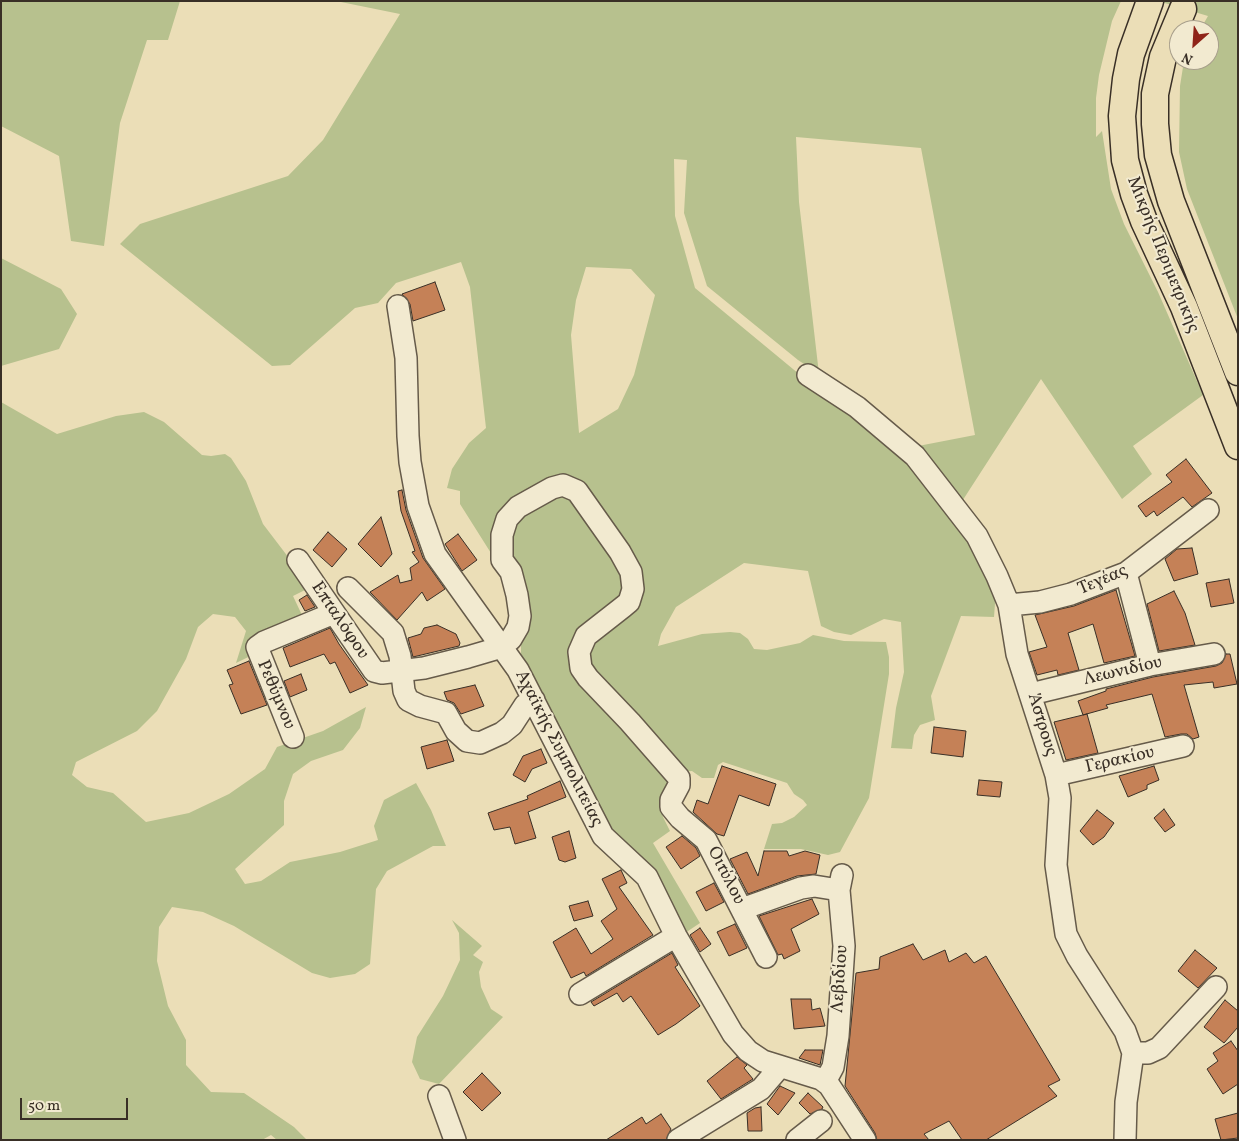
<!DOCTYPE html>
<html>
<head>
<meta charset="utf-8">
<style>
	body { margin:0 }
	#map { position:relative; width:1239px; height:1141px; overflow:hidden; background:#ebdeb7; font-family:Vollkorn,serif }
	canvas { display:block }
	.frame { position:absolute; inset:0; border:2px solid #392f26; pointer-events:none }
	.north { position:absolute; left:1169px; top:20px; width:50px; height:50px; box-sizing:border-box; background:#f2ead0; border:1px solid #a89f8c; border-radius:50%; rotate:206deg; font-size:14px; font-weight:700; line-height:20px; text-align:center; color:#392f26 }
	.north::after { content:''; display:block; margin:auto; width:18px; height:22px; background:#8f2418; clip-path:polygon(50% 0,100% 100%,50% 72%,0 100%) }
	.scale { position:absolute; left:20px; top:1098px; width:108px; height:22px; box-sizing:border-box; border:2px solid #392f26; border-top:0; padding-left:6px; font-size:15px; line-height:18px; white-space:nowrap; color:#392f26; -webkit-text-stroke:4px #f2ead0; paint-order:stroke }
</style>
</head>
<body>
<div id="map">
<canvas width="1239" height="1141"></canvas>
<div class="frame"></div>
<div class="north">N</div>
<div class="scale">50 m</div>
</div>
<script>
const g = document.querySelector('canvas').getContext('2d');
g.lineJoin = 'round';
function paint(path, color) {
  g.fillStyle = color;
  g.fill(path, 'evenodd');
}
function shape(rows) {
  const path = new Path2D();
  for (const r of rows) {
    path.moveTo(r[0], r[1]);
    for (let i = 2; i < r.length; i += 2) path.lineTo(r[i], r[i + 1]);
  }
  return path;
}
function stroke(path, color, width, dash) {
  g.strokeStyle = color;
  g.lineWidth = width;
  g.lineCap = dash ? 'butt' : 'round';
  g.setLineDash(dash || []);
  g.stroke(path);
}
function write(font, color, halo, rows, align = 'center') {
  g.font = font + ' Vollkorn,serif';
  g.lineWidth = 4;
  g.setLineDash([]);
  g.textBaseline = 'middle';
  g.strokeStyle = halo;
  g.fillStyle = color;
  for (const [text, x, y, turn = 0] of rows) {
    g.save();
    g.translate(x, y);
    g.rotate((+turn || 0) * Math.PI / 180);
    g.textAlign = isNaN(turn) ? turn : align;
    if (halo) g.strokeText(text, 0, 0);
    g.fillText(text, 0, 0);
    g.restore();
  }
}
paint(shape([
	[1,1,180,1,168,40,147,40,120,123,104,246,71,241,59,156,1,126],
	[336,1,1121,1,1112,21,1099,75,1096,98,1096,137,1102,131,1111,189,1124,224,1158,292,1203,395,1133,446,1152,474,1122,499,1041,379,959,506,913,447,975,435,921,148,796,137,799,202,819,374,798,360,707,286,684,213,687,160,674,159,675,216,695,288,799,374,855,409,953,510,996,590,994,617,961,616,931,696,935,720,920,725,914,735,912,749,891,748,896,708,904,672,901,622,884,619,851,635,834,632,821,626,808,571,744,563,676,607,661,634,658,646,702,634,730,632,740,633,748,639,754,649,767,650,800,643,813,635,844,641,886,642,889,657,889,674,869,798,840,852,828,855,801,849,764,849,772,824,782,823,794,817,807,805,803,800,794,794,787,783,723,762,718,765,714,778,702,778,692,771,682,772,575,648,675,781,661,807,663,817,670,831,653,843,700,923,679,937,618,844,529,676,521,654,521,640,501,569,460,504,460,491,447,488,452,469,469,443,486,428,470,287,461,262,396,283,378,303,355,308,290,365,272,366,120,244,140,224,288,176,323,140,400,14],
	[586,267,631,269,655,295,634,375,618,409,579,433,571,335,576,300],
	[1158,1,1238,1,1238,319,1187,189,1179,152,1180,86,1183,67,1186,60,1209,60,1209,30,1200,30,1208,16],
	[1,258,61,289,77,314,59,349,1,366],
	[1,402,57,434,116,416,144,412,164,422,202,455,211,456,225,454,231,458,246,481,263,524,311,587,293,596,308,628,236,663,246,631,235,617,213,614,198,627,186,659,157,711,137,731,76,762,72,775,87,787,113,793,146,822,189,813,229,794,265,769,277,747,323,731,366,707,360,728,343,750,311,761,293,774,284,801,284,825,235,869,245,884,261,881,290,862,340,852,378,840,374,826,384,800,416,783,431,810,446,846,433,846,387,871,376,889,370,964,355,974,330,978,312,973,234,926,203,912,172,907,159,927,157,961,168,1006,186,1040,186,1065,211,1092,244,1093,294,1127,307,1140,277,1140,271,1135,262,1140,1,1140],
	[452,920,482,946,473,955,483,962,479,972,481,987,491,1009,503,1017,439,1084,420,1079,412,1062,417,1037,443,996,460,960,459,933]
]), '#b7c18e');
const building = shape([
	[435,282,445,310,413,321,410,304,402,294,435,282],
	[1186,459,1212,493,1192,507,1183,497,1157,516,1154,511,1146,517,1138,506,1172,482,1166,475,1186,459],
	[402,490,406,510,423,558,445,589,427,601,422,592,397,620,370,592,398,575,400,583,412,580,410,568,419,562,412,552,415,551,401,511,398,491,402,490],
	[381,517,392,554,381,567,358,544,381,517],
	[328,532,347,549,332,567,313,550,328,532],
	[458,534,477,560,462,571,445,544,458,534],
	[1192,548,1198,574,1174,581,1165,559,1177,549,1192,548],
	[1229,579,1234,603,1211,607,1206,583,1229,579],
	[1116,590,1135,656,1104,663,1093,624,1068,633,1079,670,1058,675,1057,670,1037,675,1029,652,1047,647,1035,615,1074,606,1116,590],
	[1174,591,1185,613,1195,645,1159,651,1147,604,1174,591],
	[307,595,315,607,305,611,299,600,307,595],
	[437,625,456,634,460,643,459,646,413,657,408,638,421,634,424,628,437,625],
	[330,628,339,644,368,685,350,693,335,662,330,664,324,654,290,667,283,648,330,628],
	[1226,654,1230,654,1237,684,1214,688,1213,682,1184,685,1199,737,1193,739,1187,734,1181,734,1165,737,1152,694,1106,705,1108,708,1083,715,1078,701,1106,691,1106,689,1153,677,1216,666,1222,663,1226,654],
	[249,661,267,705,241,714,229,685,233,684,227,670,249,661],
	[301,674,307,690,290,697,284,681,301,674],
	[475,685,484,706,461,714,454,703,447,700,444,692,475,685],
	[1087,714,1098,753,1066,760,1054,722,1087,714],
	[934,727,966,731,963,757,931,753,934,727],
	[447,740,454,761,427,769,421,747,447,740],
	[541,749,547,763,532,769,525,782,513,775,523,756,541,749],
	[722,766,776,784,769,806,739,795,724,836,717,834,693,812,697,800,708,804,722,766],
	[1154,766,1159,780,1147,785,1147,789,1128,797,1119,776,1154,766],
	[979,780,1002,782,1000,797,977,795,979,780],
	[560,781,566,797,528,812,536,838,515,844,510,827,494,830,488,813,528,799,527,796,560,781],
	[1164,809,1175,825,1165,832,1154,818,1164,809],
	[1097,810,1114,823,1104,837,1093,845,1080,831,1097,810],
	[569,831,576,858,565,862,559,860,552,837,569,831],
	[682,836,696,848,700,856,681,869,666,847,682,836],
	[764,851,787,851,789,856,805,851,820,855,816,874,797,876,748,894,730,859,747,852,758,876,764,851],
	[621,870,627,883,619,887,653,935,586,976,584,972,571,978,553,942,576,928,591,954,613,939,601,921,617,909,602,879,621,870],
	[714,883,724,902,706,911,696,892,714,883],
	[812,899,819,914,791,929,800,951,784,959,782,954,778,955,759,916,812,899],
	[588,901,593,916,574,921,569,906,588,901],
	[735,924,747,948,729,956,717,932,735,924],
	[700,928,711,944,700,952,690,935,700,928],
	[913,944,923,960,945,950,949,962,966,953,974,963,986,956,1060,1080,1048,1086,1057,1096,986,1140,962,1140,949,1121,924,1134,929,1140,877,1140,875,1133,845,1086,856,973,879,969,880,957,913,944],
	[1195,950,1217,968,1198,988,1178,971,1195,950],
	[672,953,678,965,675,967,700,1006,676,1024,658,1035,631,996,623,1002,617,993,594,1006,591,1002,672,953],
	[791,999,811,999,812,1010,820,1008,825,1026,794,1029,791,999],
	[1225,1000,1238,1011,1238,1027,1224,1043,1204,1027,1225,1000],
	[1231,1041,1238,1051,1238,1084,1223,1094,1207,1069,1218,1061,1213,1053,1231,1041],
	[805,1050,823,1050,820,1065,799,1058,805,1050],
	[737,1057,747,1065,744,1068,753,1079,721,1099,707,1081,737,1057],
	[482,1073,501,1093,482,1111,463,1092,482,1073],
	[780,1086,795,1093,778,1115,767,1104,780,1086],
	[808,1093,823,1107,822,1109,810,1114,799,1103,808,1093],
	[761,1107,762,1131,748,1131,747,1113,755,1108,761,1107],
	[1238,1113,1238,1138,1221,1140,1215,1119,1238,1113],
	[661,1114,671,1129,666,1140,606,1140,642,1117,646,1124,661,1114]
]);
paint(building, '#c58157');
stroke(building, '#392f26', 1);
const minor = shape([
	[398,306,406,358,408,436,410,462,418,506,435,554,518,670,603,836,647,877,676,936,733,1034,748,1051,763,1061,821,1079,829,1085,865,1140],
	[808,375,857,407,915,456,977,536,997,576,1009,605,1017,654,1056,775,1060,798,1056,865,1066,934,1077,956,1125,1031,1133,1053,1126,1102,1125,1140],
	[298,560,374,671,382,673,424,668,468,657,502,647,511,639,518,627,520,616,517,595,511,572,502,560,502,535,507,519,518,507,552,488,563,485,577,491,620,552,631,572,633,589,629,602,623,607,586,636,579,652,581,668,588,678,630,722,679,778,679,785,671,800,671,807,680,818,706,840,766,957],
	[1126,573,1150,665],
	[348,588,393,633,400,656,404,691,408,700,420,706,446,713,456,731,467,741,480,743,502,733,512,725,525,705,534,700],
	[1009,605,1040,602,1071,594,1126,573,1208,510],
	[1031,694,1150,665,1214,654],
	[293,737,257,647,264,642,334,613],
	[1056,775,1183,746],
	[742,909,801,888,814,886,839,890],
	[580,994,676,936],
	[1133,1053,1148,1053,1159,1048,1216,987],
	[825,1082,833,1067,838,1036,844,946,839,890,842,875],
	[439,1096,455,1140],
	[678,1140,761,1089,779,1068],
	[797,1140,821,1121]
]);
const major = shape([
	[1150,1,1131,54,1126,79,1122,116,1125,160,1134,194,1144,221,1184,307,1238,446],
	[1183,9,1163,57,1155,94,1155,124,1158,155,1171,201,1238,372]
]);
stroke(minor, '#665b4a', 24);
stroke(major, '#392f26', 29);
stroke(minor, '#f2ead0', 21);
stroke(major, '#ebdeb7', 26);
write('18px', '#392f26', '#f2ead0', [
	["Μικρής Περιμετρικής",1162,255,68],
	["Τεγέας",1103,581,-23],
	["Επταλόφου",339,621,56],
	["Λεωνιδίου",1123,672,-13],
	["Ρεθύμνου",275,695,67],
	["Άστρους",1041,725,73],
	["Αχαϊκής Συμπολιτείας",558,749,63],
	["Γερακίου",1120,761,-13],
	["Οιτύλου",725,876,63],
	["Λεβιδίου",841,979,-86]
]);
</script>
</body>
</html>
